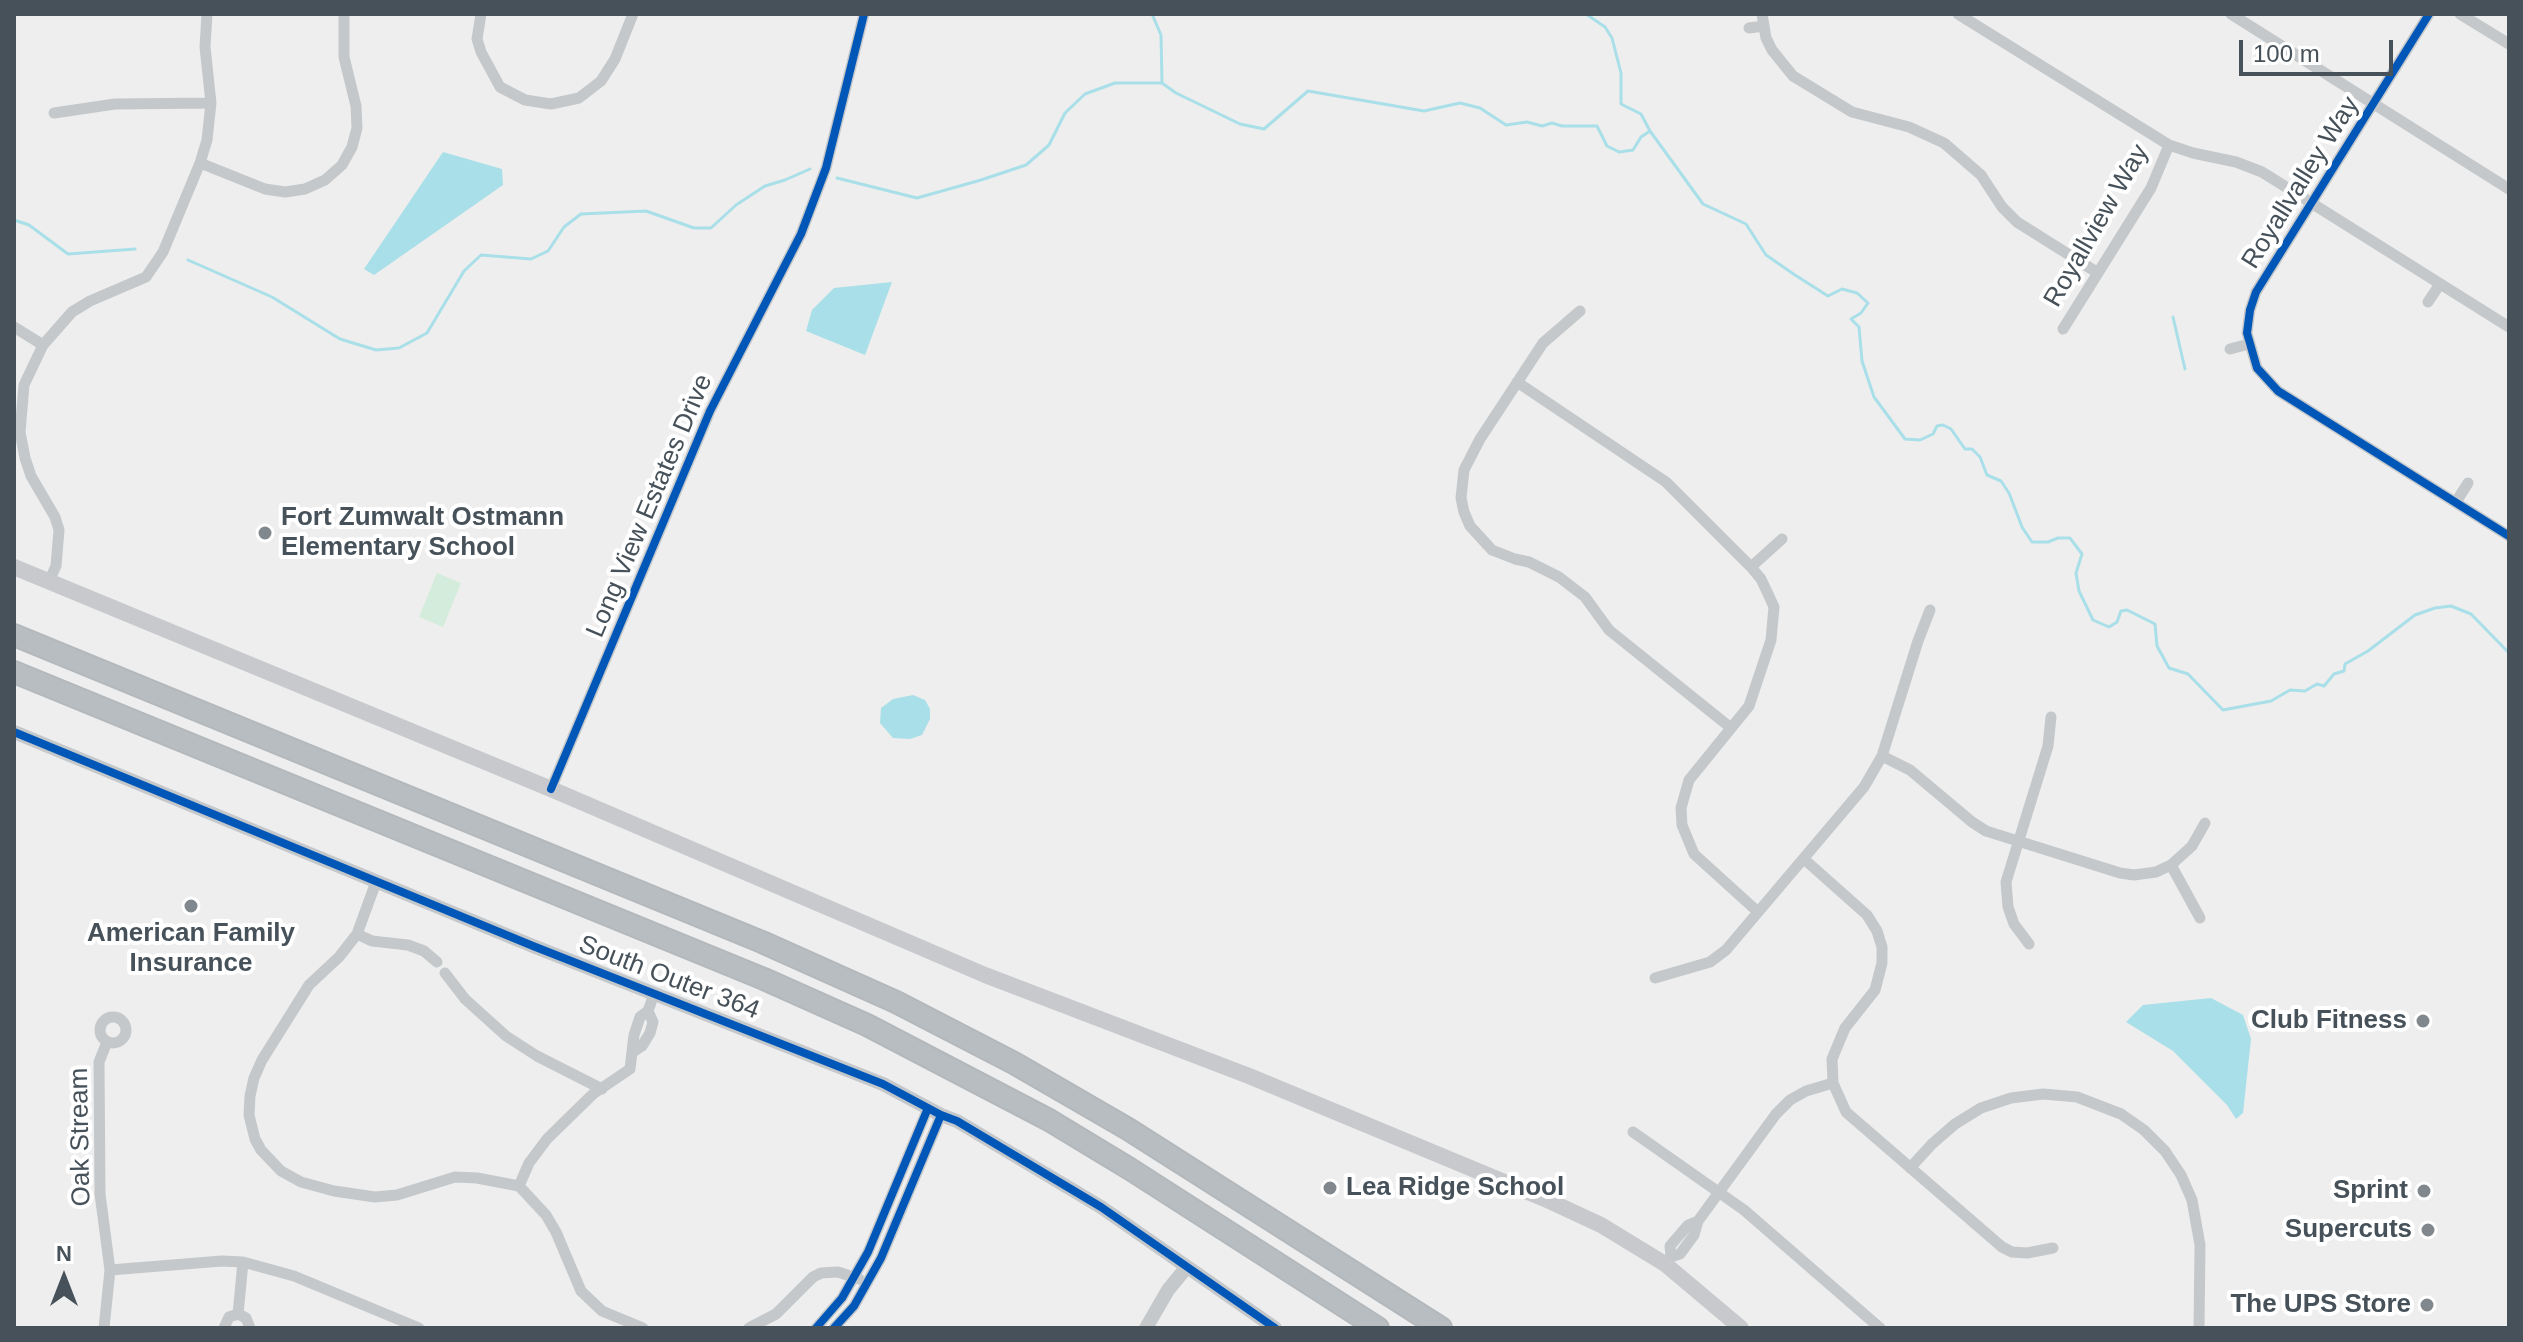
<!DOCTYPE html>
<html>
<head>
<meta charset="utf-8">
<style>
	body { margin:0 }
	#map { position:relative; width:2523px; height:1342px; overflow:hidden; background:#eee; font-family:Helvetica,sans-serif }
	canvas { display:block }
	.frame { position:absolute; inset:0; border:16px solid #465159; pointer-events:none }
	.north { position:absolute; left:24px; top:1238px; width:80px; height:80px; -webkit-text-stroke:6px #fff; paint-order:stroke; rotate:0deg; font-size:22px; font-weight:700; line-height:32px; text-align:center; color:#465159 }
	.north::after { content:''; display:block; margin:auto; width:28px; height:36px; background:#465159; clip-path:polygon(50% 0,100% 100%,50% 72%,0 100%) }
	.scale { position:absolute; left:2239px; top:40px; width:154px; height:36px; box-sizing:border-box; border:4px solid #465159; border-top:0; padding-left:10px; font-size:24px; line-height:28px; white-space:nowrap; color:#465159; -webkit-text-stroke:6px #fff; paint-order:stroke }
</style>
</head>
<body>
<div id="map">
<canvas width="2523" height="1342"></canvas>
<div class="frame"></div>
<div class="north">N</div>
<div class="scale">100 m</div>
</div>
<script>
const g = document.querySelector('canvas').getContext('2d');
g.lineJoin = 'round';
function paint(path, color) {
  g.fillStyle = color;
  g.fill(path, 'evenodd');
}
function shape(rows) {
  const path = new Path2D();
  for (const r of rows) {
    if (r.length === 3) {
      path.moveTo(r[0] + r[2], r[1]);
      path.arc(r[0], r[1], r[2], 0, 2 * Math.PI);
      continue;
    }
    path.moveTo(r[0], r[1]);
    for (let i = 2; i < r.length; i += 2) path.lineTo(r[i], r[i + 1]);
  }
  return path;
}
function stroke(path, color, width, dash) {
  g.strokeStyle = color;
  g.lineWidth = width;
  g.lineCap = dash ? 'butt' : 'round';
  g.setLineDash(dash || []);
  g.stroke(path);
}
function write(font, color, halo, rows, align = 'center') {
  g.font = font + ' Helvetica,sans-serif';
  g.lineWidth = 8;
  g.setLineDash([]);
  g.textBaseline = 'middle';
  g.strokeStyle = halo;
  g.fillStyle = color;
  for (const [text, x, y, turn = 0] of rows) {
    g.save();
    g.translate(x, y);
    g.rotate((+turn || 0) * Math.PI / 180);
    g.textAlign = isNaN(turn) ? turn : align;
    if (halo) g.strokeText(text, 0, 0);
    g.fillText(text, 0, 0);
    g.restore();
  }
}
paint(shape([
	[437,573,461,583,443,627,419,617]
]), '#d3ecdb');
paint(shape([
	[443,152,502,169,503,185,374,275,364,269],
	[892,282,865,355,806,331,812,310,834,288],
	[913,695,925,700,930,709,930,719,922,735,910,739,893,738,880,723,881,708,893,699],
	[2211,998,2243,1015,2251,1039,2243,1113,2236,1119,2227,1105,2173,1051,2126,1022,2143,1005]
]), '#a9dfe8');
stroke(shape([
	[1152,14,1161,35,1162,83],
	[1586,14,1605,27,1612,38,1621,73,1621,104,1641,114,1650,131,1703,204,1746,224,1766,255,1795,275,1828,296,1842,289,1857,293,1868,303,1861,313,1851,319,1859,327,1862,361,1874,397,1905,439,1920,440,1933,434,1937,426,1943,425,1951,429,1965,449,1972,449,1980,457,1987,475,2001,481,2009,493,2022,527,2032,542,2048,542,2058,538,2070,538,2082,554,2076,573,2079,591,2093,620,2109,627,2117,622,2121,611,2127,610,2155,624,2157,646,2169,668,2188,674,2223,710,2271,701,2290,690,2305,691,2317,684,2324,686,2334,674,2344,671,2345,664,2368,651,2415,615,2435,608,2451,606,2471,614,2509,653],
	[837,178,917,198,981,180,1026,165,1049,145,1065,113,1085,94,1115,83,1162,83,1176,93,1240,124,1264,129,1308,91,1424,111,1460,103,1480,108,1506,125,1527,122,1542,126,1552,123,1562,126,1597,126,1607,146,1619,152,1633,150,1641,137,1650,131],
	[14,220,29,225,68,254,135,249],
	[188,260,272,297,340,339,376,350,399,348,427,333,464,271,481,255,531,259,548,251,564,227,581,214,646,211,694,228,711,228,736,205,765,186,785,180,810,169],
	[2173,317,2185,369]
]), '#a9dfe8', 3);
const motorway = shape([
	[14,635,762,942,896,1002,1014,1063,1128,1129,1441,1328],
	[14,672,764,979,867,1025,1049,1120,1130,1169,1378,1328]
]);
stroke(motorway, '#b3b8bc', 24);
stroke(shape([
	[481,14,477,39,481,52,500,87,525,100,551,104,579,98,601,81,615,59,633,14],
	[1762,14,1766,38,1772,50,1793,76,1852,112,1909,127,1944,143,1981,175,2002,207,2017,222,2098,273],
	[1958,14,2169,145,2193,153,2236,162,2262,172,2509,327],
	[2231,14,2509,189],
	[2429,14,2256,292,2250,310,2247,333,2257,368,2278,391,2509,536],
	[2460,14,2509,44],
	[1749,28,1764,26],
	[54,113,115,104,211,103],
	[200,163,265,189,285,192,305,189,325,180,342,165,352,147,357,128,356,106,344,57,344,14],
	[2428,302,2440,284],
	[1580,311,1543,343,1480,439,1464,470,1461,498,1464,512,1470,526,1492,550,1515,559,1529,562,1559,577,1585,597,1609,630,1731,728],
	[14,327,43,345],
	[2063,329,2151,188,2169,145],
	[2230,349,2249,344],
	[1517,382,1666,482,1751,567,1761,579,1769,596,1774,607,1771,640,1749,706,1689,780,1681,808,1682,825,1694,854,1758,912],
	[2456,502,2468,483],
	[1751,567,1782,539],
	[49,581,56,566,59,530,55,517,31,476,25,458,20,432,24,385,43,345,72,312,90,301,146,277,163,252,200,163,207,140,211,103,205,47,207,14],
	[1882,756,1910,770,1972,822,1986,831,2120,873,2134,875,2156,872,2171,865,2192,846,2205,823],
	[551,789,710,411,801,234,826,168,864,14],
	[1804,859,1867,915,1877,931,1882,947,1882,963,1875,990,1845,1028,1832,1059,1833,1083,1846,1112,2002,1247,2012,1252,2027,1253,2053,1248],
	[2171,865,2200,918],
	[376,882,357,934,339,957,309,985,262,1060,254,1078,250,1096,249,1115,255,1139,261,1150,281,1171,301,1182,334,1191,375,1197,397,1195,455,1177,477,1178,519,1186],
	[357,934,372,941,408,945,424,951,437,962],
	[2029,944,2014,924,2008,907,2006,882,2048,746,2051,717],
	[445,973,465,999,506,1036,537,1056,602,1089],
	[1655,978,1710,962,1726,950,1864,787,1882,756,1918,641,1930,610],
	[113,1030,13],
	[633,1052,642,1046,650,1033,653,1022,648,1011],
	[1633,1132,1744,1210,1880,1328],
	[1910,1168,1932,1144,1955,1124,1981,1108,2011,1098,2043,1094,2077,1097,2121,1114,2144,1130,2165,1151,2181,1175,2192,1200,2200,1245,2199,1328],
	[1671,1257,1670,1246,1688,1225,1698,1221],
	[1665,1264,1671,1257,1680,1254,1694,1235,1698,1221,1776,1114,1790,1100,1806,1091,1833,1083],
	[110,1270,222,1261,243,1262,294,1276,419,1328],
	[238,1314,243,1262],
	[104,1328,110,1270,100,1194,99,1062,107,1042],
	[224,1328,229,1317,238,1314,246,1318,250,1328],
	[643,1328,602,1311,581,1291,556,1232,546,1215,519,1186,529,1163,547,1139,593,1094,630,1069,634,1035,640,1017,648,1011,654,994],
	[749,1328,776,1314,813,1277,821,1273,838,1272,859,1279],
	[816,1328,842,1298,868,1252,928,1108],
	[834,1328,854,1306,881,1258,941,1115]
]), '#c5c8ca', 11);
stroke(shape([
	[14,732,533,946,883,1084,941,1115,957,1121,1101,1207,1275,1328],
	[1146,1328,1168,1290,1186,1268]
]), '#c5c8ca', 14);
stroke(shape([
	[14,567,551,789,985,975,1249,1076,1545,1199,1601,1225,1665,1264,1741,1328]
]), '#c7c9cc', 16);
stroke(motorway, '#b8bdc1', 20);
stroke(shape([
	[2429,14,2256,292,2250,310,2247,333,2257,368,2278,391,2509,536],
	[14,732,533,946,883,1084,941,1115,957,1121,1101,1207,1275,1328],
	[551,789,710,411,801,234,826,168,864,14],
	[816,1328,842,1298,868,1252,928,1108],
	[834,1328,854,1306,881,1258,941,1115]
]), '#0057b8', 8);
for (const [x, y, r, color] of [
	[265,533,8,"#81888d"],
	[191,906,8,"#81888d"],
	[2423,1021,8,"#81888d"],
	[1330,1188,8,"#81888d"],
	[2424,1191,8,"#81888d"],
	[2428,1230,8,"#81888d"],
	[2427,1305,8,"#81888d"]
]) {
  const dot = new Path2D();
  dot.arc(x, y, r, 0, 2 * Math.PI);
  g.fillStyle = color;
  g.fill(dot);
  stroke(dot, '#fff', 3);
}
write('26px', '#465159', '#fff', [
	["Royallvalley Way",2301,183,-58],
	["Royallview Way",2097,226,-60],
	["Long View Estates Drive",650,506,-67],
	["South Outer 364",669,978,21],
	["Oak Stream",81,1137,-91]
]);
write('bold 26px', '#465159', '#fff', [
	["Fort Zumwalt Ostmann",281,518,"left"],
	["Elementary School",281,548,"left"],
	["American Family",191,934,"center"],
	["Insurance",191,964,"center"],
	["Club Fitness",2407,1021],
	["Lea Ridge School",1346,1188,"left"],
	["Sprint",2408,1191],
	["Supercuts",2412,1230],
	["The UPS Store",2411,1305]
], 'right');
</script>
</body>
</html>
